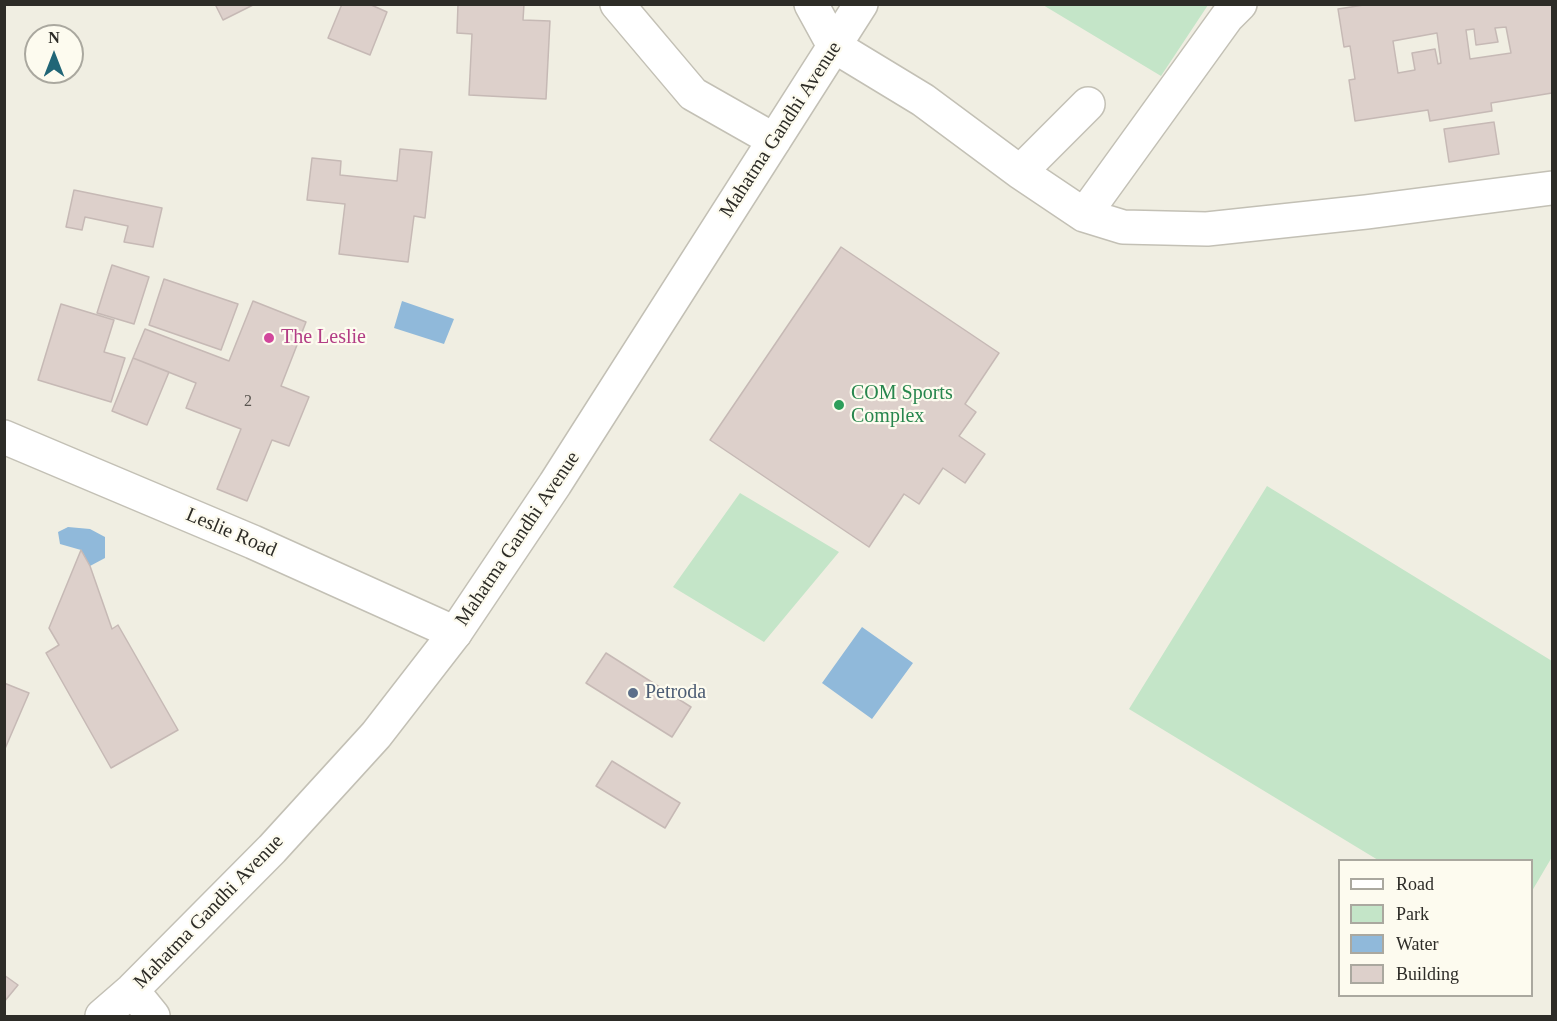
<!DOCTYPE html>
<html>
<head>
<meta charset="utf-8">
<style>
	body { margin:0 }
	#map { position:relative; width:1557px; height:1021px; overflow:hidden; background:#f0eee2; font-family:"Times New Roman",serif }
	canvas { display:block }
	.frame { position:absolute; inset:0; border:6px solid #2d2c27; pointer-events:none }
	.legend { position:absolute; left:1338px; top:859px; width:195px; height:138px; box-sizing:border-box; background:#fdfbef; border:2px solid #aaa89f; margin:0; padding:8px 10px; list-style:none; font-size:18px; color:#2d2c27 }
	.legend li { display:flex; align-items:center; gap:12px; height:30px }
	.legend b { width:30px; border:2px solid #aaa89f }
	.north { position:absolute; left:24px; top:24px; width:60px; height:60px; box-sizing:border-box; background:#fdfbef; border:2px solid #aaa89f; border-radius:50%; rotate:0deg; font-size:16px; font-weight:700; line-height:24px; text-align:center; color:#2d2c27 }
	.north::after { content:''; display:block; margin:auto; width:21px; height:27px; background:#216677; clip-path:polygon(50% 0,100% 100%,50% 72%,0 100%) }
</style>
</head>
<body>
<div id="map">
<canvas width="1557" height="1021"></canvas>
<div class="frame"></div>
<ul class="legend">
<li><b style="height:8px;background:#fff"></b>Road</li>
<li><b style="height:16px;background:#c4e5c8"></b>Park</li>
<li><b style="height:16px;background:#90b9da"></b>Water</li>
<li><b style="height:16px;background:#ddd0cb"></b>Building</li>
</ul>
<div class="north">N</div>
</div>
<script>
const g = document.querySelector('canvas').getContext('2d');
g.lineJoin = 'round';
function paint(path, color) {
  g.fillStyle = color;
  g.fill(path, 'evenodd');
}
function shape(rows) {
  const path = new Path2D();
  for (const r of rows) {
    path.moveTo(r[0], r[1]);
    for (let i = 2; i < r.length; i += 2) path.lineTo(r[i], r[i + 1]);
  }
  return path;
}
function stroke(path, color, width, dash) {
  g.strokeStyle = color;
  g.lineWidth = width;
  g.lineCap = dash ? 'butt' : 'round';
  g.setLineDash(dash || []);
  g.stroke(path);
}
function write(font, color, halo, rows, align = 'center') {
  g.font = font + ' "Times New Roman",serif';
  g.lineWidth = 4.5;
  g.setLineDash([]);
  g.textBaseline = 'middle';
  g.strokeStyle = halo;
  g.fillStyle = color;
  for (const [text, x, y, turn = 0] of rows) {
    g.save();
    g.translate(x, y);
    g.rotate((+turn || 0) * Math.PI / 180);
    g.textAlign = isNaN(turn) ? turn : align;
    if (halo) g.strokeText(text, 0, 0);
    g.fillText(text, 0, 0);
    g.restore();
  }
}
paint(shape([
	[1043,5,1208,5,1161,76],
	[1267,486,1552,661,1552,857,1532,891,1532,860,1378,860,1129,709],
	[740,493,839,552,764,642,673,587]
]), '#c4e5c8');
paint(shape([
	[402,301,454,319,444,344,394,328],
	[68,527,90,529,105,537,105,558,90,566,81,550,60,544,58,532],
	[862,627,913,663,872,719,822,683]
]), '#90b9da');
const building = shape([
	[215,4,255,4,223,20,215,4],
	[342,4,369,4,387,12,370,55,328,38,342,4],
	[458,4,524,4,523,20,550,21,546,99,469,95,472,34,457,33,458,4],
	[1370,4,1552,4,1552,93,1491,103,1492,111,1430,121,1428,110,1355,121,1349,80,1355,79,1350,46,1344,47,1338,9,1370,4],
	[1506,27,1511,53,1470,59,1466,30,1474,29,1476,45,1498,42,1495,28,1506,27],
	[1437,33,1441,63,1438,64,1435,49,1412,53,1415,70,1398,73,1393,41,1437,33],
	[1494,122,1499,154,1449,162,1444,129,1494,122],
	[400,149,432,152,425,218,414,216,408,262,339,254,345,204,307,200,312,158,341,161,340,175,397,181,400,149],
	[74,190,162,208,153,247,124,242,128,226,85,217,82,230,66,227,74,190],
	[841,247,999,353,965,404,976,412,959,436,985,454,965,483,943,468,919,504,904,494,869,547,710,440,841,247],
	[112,265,149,277,134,324,97,313,112,265],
	[164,279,238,304,221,350,149,325,164,279],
	[253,301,306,322,281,386,309,397,289,446,272,440,247,501,217,489,241,429,186,408,196,383,133,358,145,329,229,361,253,301],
	[61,304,114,320,104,352,125,358,111,402,38,380,61,304],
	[133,358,169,372,147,425,112,411,133,358],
	[81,550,90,566,112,629,118,625,178,730,111,768,46,653,59,645,49,628,81,550],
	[606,653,691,707,672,737,586,683,606,653],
	[4,683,29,693,4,751,4,683],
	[612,761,680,803,665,828,596,786,612,761],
	[4,975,18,985,4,1002,4,975]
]);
paint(building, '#ddd0cb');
stroke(building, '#c6b9b5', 1.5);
const minor = shape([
	[617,4,693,94,774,140],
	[811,4,834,46,923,100,1020,172,1084,215,1123,227,1207,229,1366,212,1552,188],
	[1020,172,1088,104],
	[1084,215,1227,17,1240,4],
	[4,437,253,542,455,633]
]);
const major = shape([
	[132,990,153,1016],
	[102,1016,132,990,272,849,376,735,455,633,555,484,861,4]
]);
stroke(minor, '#c3c0b5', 36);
stroke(major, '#c3c0b5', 36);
stroke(minor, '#fff', 33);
stroke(major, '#fff', 33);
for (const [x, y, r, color] of [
	[269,338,6,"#d1479c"],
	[839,405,6,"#2e9e5b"],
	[633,693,6,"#5c6f8a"]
]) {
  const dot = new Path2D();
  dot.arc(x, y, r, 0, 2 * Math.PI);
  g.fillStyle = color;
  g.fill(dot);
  stroke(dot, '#fdfbef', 2);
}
write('16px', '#595550', null, [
	["2",248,402]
]);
write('20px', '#2d2c27', '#fdfbef', [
	["Mahatma Gandhi Avenue",781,130,-57],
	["Leslie Road",231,533,23],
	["Mahatma Gandhi Avenue",518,539,-56],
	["Mahatma Gandhi Avenue",209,912,-46]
]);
write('20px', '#b23c85', '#fdfbef', [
	["The Leslie",281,338]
], 'left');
write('20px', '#27864d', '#fdfbef', [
	["COM Sports",851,394],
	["Complex",851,417]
], 'left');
write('20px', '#4e5e75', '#fdfbef', [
	["Petroda",645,693]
], 'left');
</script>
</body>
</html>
